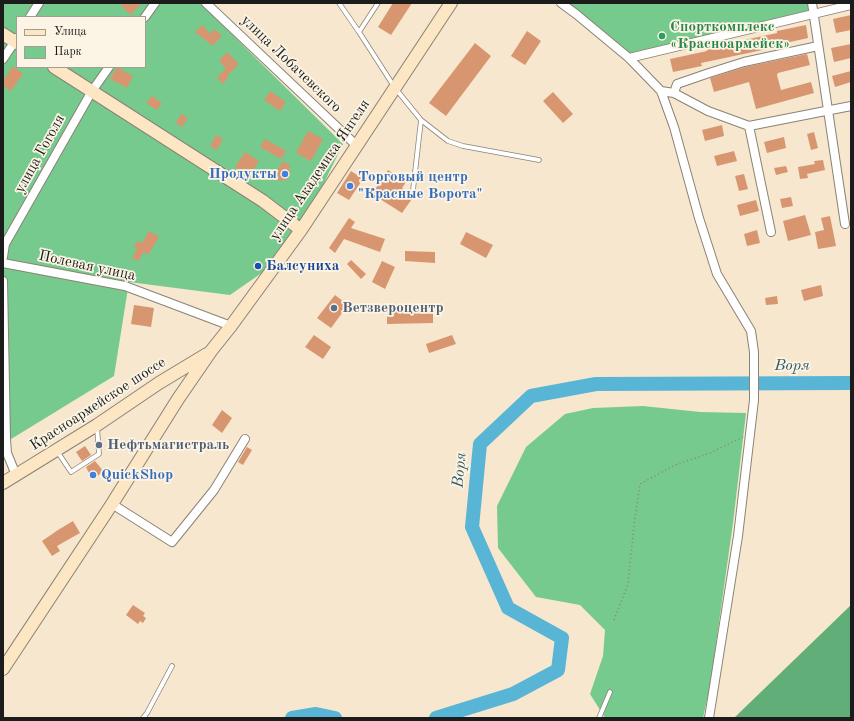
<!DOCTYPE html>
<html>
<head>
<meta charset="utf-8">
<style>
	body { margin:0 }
	#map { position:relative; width:854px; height:721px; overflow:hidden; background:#f7e7cf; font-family:"Old Standard TT",serif }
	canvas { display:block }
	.frame { position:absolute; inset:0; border:4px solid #1c1c1c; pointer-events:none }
	.legend { position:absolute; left:16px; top:16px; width:130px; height:52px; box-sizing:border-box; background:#fcf5e5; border:1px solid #a29e95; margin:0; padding:5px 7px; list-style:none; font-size:12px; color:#1c1c1c }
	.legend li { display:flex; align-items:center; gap:8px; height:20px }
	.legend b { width:20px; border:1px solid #a29e95 }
</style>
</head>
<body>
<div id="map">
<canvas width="854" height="721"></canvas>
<div class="frame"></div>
<ul class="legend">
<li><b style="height:5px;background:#fce6c4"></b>Улица</li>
<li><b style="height:11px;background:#77ca8d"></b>Парк</li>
</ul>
</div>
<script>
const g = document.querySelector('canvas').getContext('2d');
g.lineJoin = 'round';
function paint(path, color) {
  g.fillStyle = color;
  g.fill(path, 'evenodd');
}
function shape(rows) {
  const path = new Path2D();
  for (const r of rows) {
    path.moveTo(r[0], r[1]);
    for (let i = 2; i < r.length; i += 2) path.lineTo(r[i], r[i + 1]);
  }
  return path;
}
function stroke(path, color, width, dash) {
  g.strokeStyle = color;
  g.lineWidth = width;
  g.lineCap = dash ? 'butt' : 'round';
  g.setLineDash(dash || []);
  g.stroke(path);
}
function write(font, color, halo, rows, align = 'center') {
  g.font = font + ' "Old Standard TT",serif';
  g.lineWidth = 3.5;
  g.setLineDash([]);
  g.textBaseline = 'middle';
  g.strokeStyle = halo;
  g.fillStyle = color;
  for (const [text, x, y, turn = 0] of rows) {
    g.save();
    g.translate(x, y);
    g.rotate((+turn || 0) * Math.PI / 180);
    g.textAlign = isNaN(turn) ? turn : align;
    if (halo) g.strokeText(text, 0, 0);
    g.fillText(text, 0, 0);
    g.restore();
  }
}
paint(shape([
	[3,3,200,3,343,144,301,230,276,263,230,295,129,282,114,376,3,444],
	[17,17,145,17,145,67,17,67],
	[561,3,812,3,813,14,629,58],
	[643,406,700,412,746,413,733,523,710,686,703,718,605,718,590,694,603,656,605,630,580,605,536,597,498,548,497,506,526,447,565,414,593,408]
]), '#77ca8d');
paint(shape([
	[851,605,851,718,734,718]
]), '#61ae78');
stroke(shape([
	[292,718,316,714,335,718],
	[436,718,513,694,558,670,562,638,508,608,472,527,480,444,531,396,596,384,851,383]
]), '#58b5d6', 14);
paint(shape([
	[119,3,142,3,130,15],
	[393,3,412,3,391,35,378,27],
	[851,15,851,30,836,33,833,19],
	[202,25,211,34,214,29,222,35,213,46,195,32],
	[806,25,808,38,772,46,772,48,701,63,702,66,673,72,670,59,707,51,707,48,777,33,777,31],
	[527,31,541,41,525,65,511,56],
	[475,43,491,56,446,116,429,103],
	[851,44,851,58,834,62,831,48],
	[227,52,239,64,227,76,228,78,223,84,217,78,226,68,219,61],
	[807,54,810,65,778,73,777,75,781,90,811,82,814,93,756,109,749,82,714,92,710,78,745,67],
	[13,66,23,74,11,91,3,86,3,81],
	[117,67,133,76,127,88,110,79],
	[851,71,851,82,835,87,832,76],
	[270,91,286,102,280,111,264,100],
	[553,92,573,114,563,123,543,101],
	[152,96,162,103,157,110,146,103],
	[181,114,188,118,182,127,176,123],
	[722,125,724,136,705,141,702,130],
	[308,131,323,139,311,161,296,153],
	[814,132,818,148,811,150,807,134],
	[216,135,223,139,217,150,210,146],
	[784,137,786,148,767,153,764,142],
	[265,139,286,151,281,159,260,147],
	[734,151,737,161,717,166,714,156],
	[245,152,259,161,249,176,235,167],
	[823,160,825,170,807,174,808,178,800,179,798,167,815,164,814,161],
	[283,161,291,166,288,170,291,172,286,181,283,179,282,182,273,177],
	[786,166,788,172,776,175,774,168],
	[388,170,406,182,402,188,414,196,402,213,372,194],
	[351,171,363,179,349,200,337,193],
	[744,174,748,189,739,191,735,176],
	[791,197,793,206,782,208,780,199],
	[756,200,759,211,740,216,737,205],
	[805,215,811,235,788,241,783,221],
	[830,216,836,246,818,249,815,232,824,230,821,218],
	[349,218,355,222,351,228,385,239,380,252,344,239,335,253,329,248],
	[757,230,760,243,747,246,744,234],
	[149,231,159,237,148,255,144,252,138,261,132,258,137,249,134,247,137,241,142,243],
	[466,232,493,245,486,258,460,244],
	[405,251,435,252,435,263,405,261],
	[351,260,366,274,361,279,347,264],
	[382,261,395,267,385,289,372,282],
	[821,285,823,296,804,301,801,290],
	[335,295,348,305,331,328,317,318],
	[777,296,778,304,766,305,765,298],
	[134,305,154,308,151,327,131,324],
	[433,308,433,323,387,324,387,309],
	[314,335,331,347,323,359,305,347],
	[452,335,456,344,429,353,426,344],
	[222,410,232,418,222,433,212,425],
	[85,446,91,455,82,461,76,452],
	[247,447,252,450,243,465,238,462],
	[95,461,104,472,92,479,86,467],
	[73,521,80,533,57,546,60,551,52,556,42,541,58,530],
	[133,605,145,613,143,616,146,618,143,623,140,621,138,624,126,615]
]), '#d89670');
const lane = shape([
	[339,3,359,32,395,88,421,120,448,141,463,146,539,160],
	[359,32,378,3],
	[413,190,421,120],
	[57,451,71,472,99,454,97,427],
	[143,718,147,713,172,666],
	[599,718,610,692]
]);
const street = shape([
	[206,3,356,145],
	[561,3,576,14,629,58,661,91,674,127,699,218,717,274,751,331,754,352,754,400,738,536,709,718],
	[812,3,845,224],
	[30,17,39,3],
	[145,17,155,3],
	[629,58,851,5],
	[3,59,17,38],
	[661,91,674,93,708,111,749,126,851,106],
	[674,93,677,84,709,73,744,62,818,46],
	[749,126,771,232],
	[3,257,5,244,92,91,109,67],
	[3,263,125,286,231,326],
	[3,281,6,439,7,453,16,475],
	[112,504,172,542,214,490,245,439]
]);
const secondary = shape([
	[3,34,17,43],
	[54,67,263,201,301,230],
	[3,483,97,425,159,383,207,354],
	[3,669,112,504,178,399,211,351,231,326,301,230,451,3]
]);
stroke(lane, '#8a8276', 5.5);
stroke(street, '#8a8276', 10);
stroke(secondary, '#8a8276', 14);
stroke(shape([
	[614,620,628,584,634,525,640,484,675,465,710,453,743,437]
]), '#8a8276', 1.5, [1, 3]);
stroke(lane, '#fff', 4);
stroke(street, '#fff', 8);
stroke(secondary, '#fce6c4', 12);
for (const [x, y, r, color] of [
	[662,36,4,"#2e9e5b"],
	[285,174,4,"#3f7fe0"],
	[350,186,4,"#3f7fe0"],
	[258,266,4,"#1a4fb4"],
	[334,308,4,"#5c6f8a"],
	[99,445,4,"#5c6f8a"],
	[93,475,4,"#3f7fe0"]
]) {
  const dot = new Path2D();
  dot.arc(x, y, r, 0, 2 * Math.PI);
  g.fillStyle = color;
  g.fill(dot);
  stroke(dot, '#fcf5e5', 1.5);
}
write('bold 15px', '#27864d', '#fcf5e5', [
	["Спорткомплекс",670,27],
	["«Красноармейск»",670,44]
], 'left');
write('15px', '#1c1c1c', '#fcf5e5', [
	["улица Лобачевского",291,64,44],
	["улица Гоголя",40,154,-61],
	["улица Академика Янгеля",320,170,-56],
	["Полевая улица",87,266,12],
	["Красноармейское шоссе",98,404,-33]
]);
write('bold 15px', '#366cbe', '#fcf5e5', [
	["Продукты",277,174,"right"],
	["Торговый центр",358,177],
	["\"Красные Ворота\"",358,194],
	["QuickShop",101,475]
], 'left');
write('bold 15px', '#164399', '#fcf5e5', [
	["Балсуниха",266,266]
], 'left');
write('bold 15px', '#4e5e75', '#fcf5e5', [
	["Ветзвероцентр",342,308],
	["Нефтьмагистраль",107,445]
], 'left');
write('italic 16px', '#345966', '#fcf5e5', [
	["Воря",792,366],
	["Воря",460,470,-85]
]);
</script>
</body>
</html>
